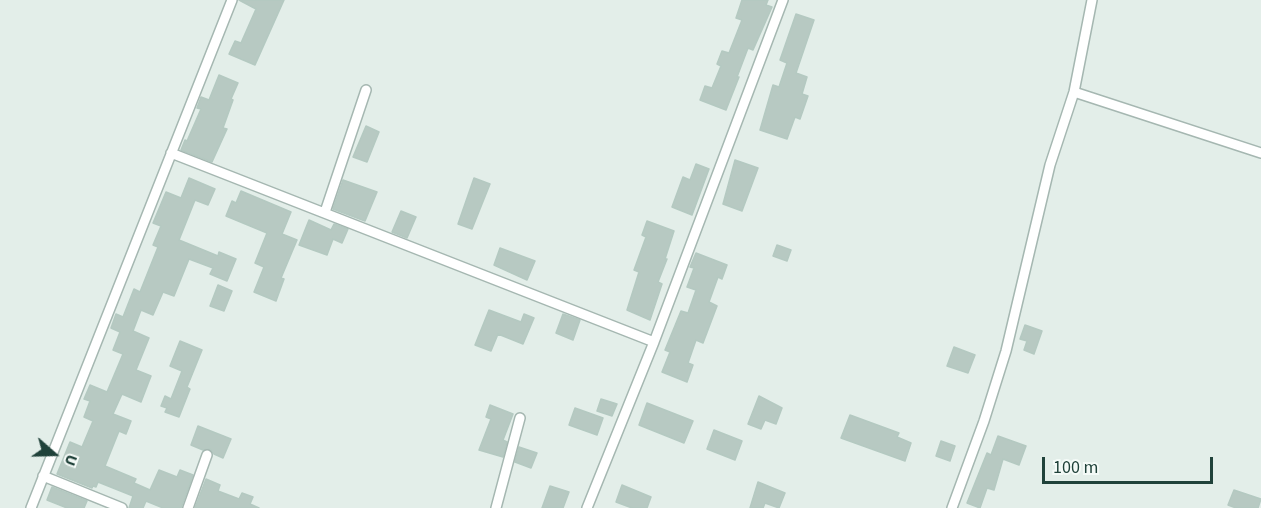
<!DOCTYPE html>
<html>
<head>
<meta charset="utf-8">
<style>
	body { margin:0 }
	#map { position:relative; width:1261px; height:508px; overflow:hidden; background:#e3eee9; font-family:"Source Sans 3",sans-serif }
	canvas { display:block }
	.north { position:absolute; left:24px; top:424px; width:60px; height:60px; -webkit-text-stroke:4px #f4faf7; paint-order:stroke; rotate:110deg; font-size:16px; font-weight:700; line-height:24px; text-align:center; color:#20423a }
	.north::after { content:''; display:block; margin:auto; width:21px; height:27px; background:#20423a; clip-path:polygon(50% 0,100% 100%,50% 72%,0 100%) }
	.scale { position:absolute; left:1042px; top:457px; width:171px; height:27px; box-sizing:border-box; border:3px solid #20423a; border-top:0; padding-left:8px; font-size:18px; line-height:21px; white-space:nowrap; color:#20423a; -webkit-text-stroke:4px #f4faf7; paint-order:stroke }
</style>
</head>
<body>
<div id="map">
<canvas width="1261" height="508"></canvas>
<div class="north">U</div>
<div class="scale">100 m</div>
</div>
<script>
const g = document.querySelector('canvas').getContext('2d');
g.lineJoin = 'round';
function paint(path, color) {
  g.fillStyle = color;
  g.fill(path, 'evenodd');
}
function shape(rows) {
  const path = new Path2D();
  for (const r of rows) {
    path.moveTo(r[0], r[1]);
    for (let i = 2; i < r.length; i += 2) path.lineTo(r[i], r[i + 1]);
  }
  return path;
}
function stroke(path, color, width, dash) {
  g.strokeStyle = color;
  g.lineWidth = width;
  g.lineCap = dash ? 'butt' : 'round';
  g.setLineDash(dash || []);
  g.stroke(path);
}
const building = shape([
	[239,0,284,0,255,65,229,54,235,41,241,43,256,9,239,0],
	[742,0,768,0,766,5,772,7,753,50,748,48,737,77,739,77,726,110,700,100,705,86,712,88,721,66,717,64,722,51,729,53,742,20,736,18,742,0],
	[796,14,814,20,796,73,807,77,802,94,808,96,800,119,795,117,787,139,760,130,773,85,779,87,787,63,780,60,796,14],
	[219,75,238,83,231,99,233,100,223,128,227,129,212,162,181,150,185,140,187,141,201,109,197,108,201,97,209,100,219,75],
	[366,126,379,132,367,162,353,157,366,126],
	[735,160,758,168,742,211,723,204,735,160],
	[696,164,709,169,692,215,672,207,683,177,690,180,696,164],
	[189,178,215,189,208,205,195,200,179,240,218,256,219,252,236,259,227,281,210,274,213,268,189,259,174,296,163,292,153,315,141,310,133,331,149,338,136,370,151,376,141,402,122,394,113,414,131,421,126,434,119,431,105,466,136,479,134,483,150,490,159,470,177,477,180,470,193,475,181,508,163,508,146,501,143,508,129,508,133,496,98,482,96,487,93,486,92,488,57,474,70,442,82,447,93,421,84,417,90,401,84,399,90,385,107,392,123,354,113,350,120,332,111,328,116,314,123,317,134,289,140,292,158,247,153,245,161,226,153,223,166,192,181,198,189,178],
	[474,178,490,184,472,229,458,224,474,178],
	[343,180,377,192,365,221,333,209,343,180],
	[241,191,291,212,282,234,297,240,281,278,284,279,276,301,254,292,264,267,255,263,267,233,226,216,232,201,236,203,241,191],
	[401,211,416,217,407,238,392,232,401,211],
	[309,220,331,230,334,224,348,229,342,243,333,239,327,255,299,245,309,220],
	[647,221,674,231,665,259,667,259,658,282,662,284,650,320,627,310,639,272,634,270,646,237,642,235,647,221],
	[777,245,791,250,787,261,773,256,777,245],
	[500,248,535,261,527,280,494,265,500,248],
	[696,253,727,265,722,279,718,277,709,302,717,306,703,343,696,340,688,363,693,365,687,382,662,372,670,352,665,350,681,311,688,313,696,290,687,287,694,268,690,267,696,253],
	[218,285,232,291,224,311,210,306,218,285],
	[489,310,521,322,524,314,534,318,523,344,498,334,491,351,475,345,489,310],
	[563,314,580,320,573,340,556,333,563,314],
	[1025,325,1042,331,1034,354,1024,350,1027,341,1020,339,1025,325],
	[180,341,202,350,187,387,190,389,179,417,165,412,167,408,161,406,165,396,171,399,182,371,170,366,180,341],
	[954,347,975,355,968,373,947,366,954,347],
	[759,396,782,408,776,424,765,420,761,429,748,424,759,396],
	[601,399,617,404,612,416,597,411,601,399],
	[647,403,693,421,684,443,639,425,647,403],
	[490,405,513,414,503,440,507,442,503,457,479,450,491,419,486,417,490,405],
	[575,408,603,418,597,435,569,425,575,408],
	[850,415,899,433,897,437,911,443,905,461,841,438,850,415],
	[198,426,231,439,223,458,214,454,210,449,203,450,191,445,198,426],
	[714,430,742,441,735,460,707,449,714,430],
	[998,436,1026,446,1019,465,1003,459,994,490,987,488,980,508,967,503,987,453,991,455,998,436],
	[941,441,955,446,950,461,936,456,941,441],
	[519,447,537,453,531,468,515,462,519,447],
	[206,479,220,485,218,491,239,499,242,493,253,497,250,504,259,508,195,508,206,479],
	[758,482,785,493,779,508,765,503,763,508,750,508,758,482],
	[622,485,651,497,647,508,632,508,616,502,622,485],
	[550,486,569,492,563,508,542,508,550,486],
	[52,487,87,501,84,508,67,508,47,500,52,487],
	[1234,490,1261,499,1258,508,1236,508,1228,505,1234,490]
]);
paint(building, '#b7c9c2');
stroke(building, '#b4c9c1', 1.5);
const street = shape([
	[1074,92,1261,153],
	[171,153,654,342],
	[325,212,366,90],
	[43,476,122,508],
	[31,508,232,0],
	[188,508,207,455],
	[496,508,520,418],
	[587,508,654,342,783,0],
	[952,508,984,421,1006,351,1050,165,1074,92,1092,0]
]);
stroke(street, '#a5b7b1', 12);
stroke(street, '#fff', 9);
</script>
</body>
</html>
